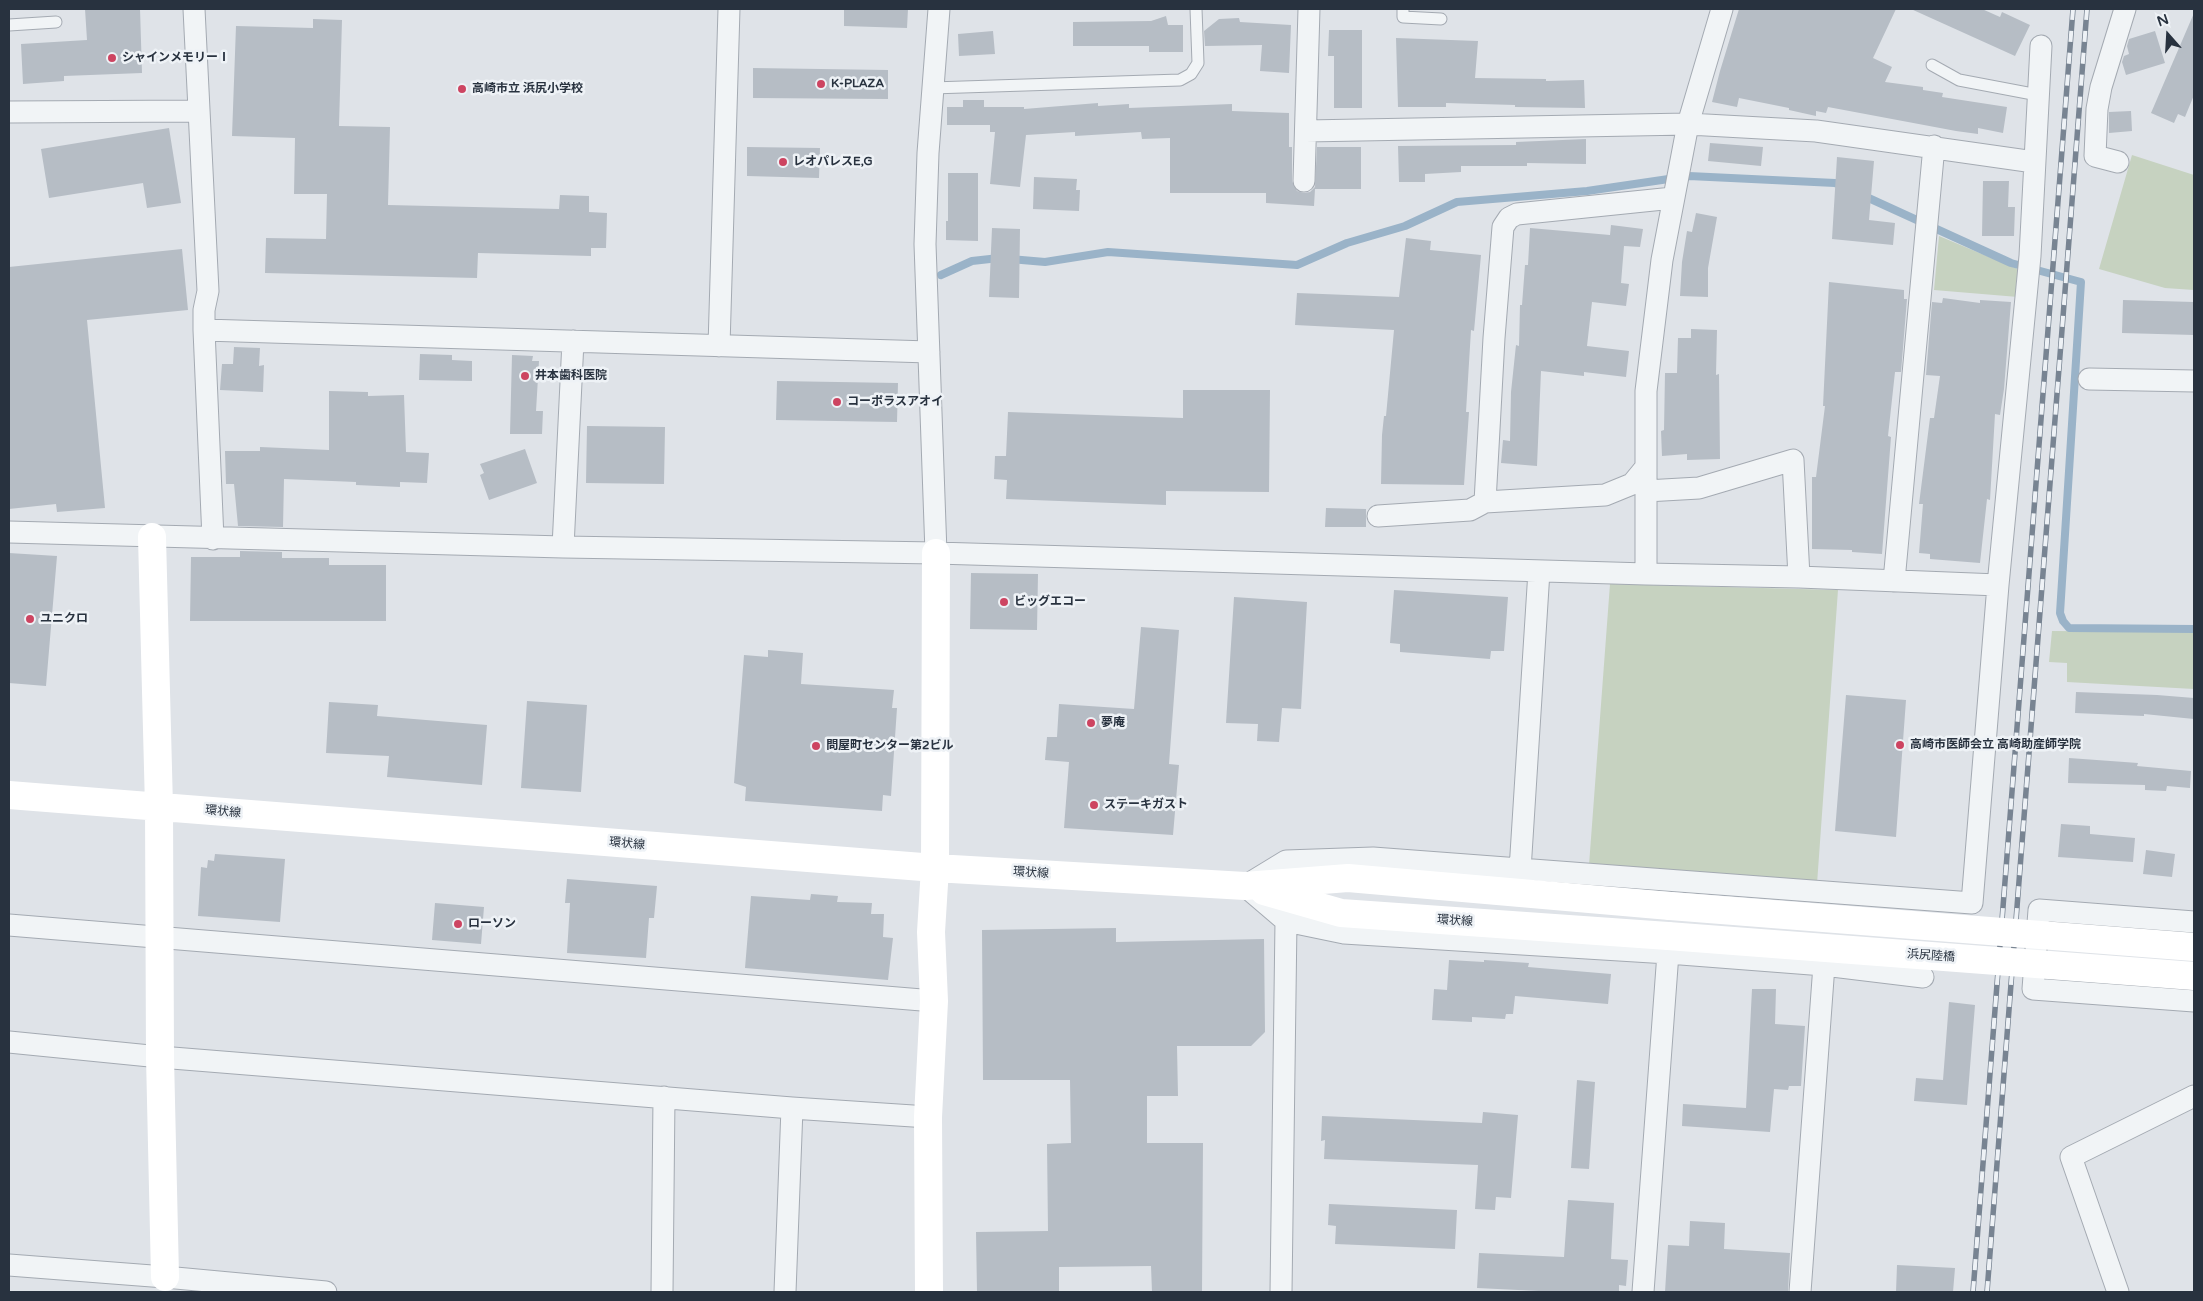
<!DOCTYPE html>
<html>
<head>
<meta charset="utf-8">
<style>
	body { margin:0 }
	#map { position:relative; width:2203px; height:1301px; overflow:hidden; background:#dfe3e8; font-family:"Varela Round",sans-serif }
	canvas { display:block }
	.frame { position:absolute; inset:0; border:10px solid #28323f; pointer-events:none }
	.north { position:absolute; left:2143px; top:10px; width:50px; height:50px; -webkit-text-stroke:4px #eef2f6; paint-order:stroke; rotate:341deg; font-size:14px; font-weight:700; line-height:20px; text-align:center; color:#28323f }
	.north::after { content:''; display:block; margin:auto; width:18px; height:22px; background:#28323f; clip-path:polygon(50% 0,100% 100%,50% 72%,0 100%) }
</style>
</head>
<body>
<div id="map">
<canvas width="2203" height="1301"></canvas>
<div class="frame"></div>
<div class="north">N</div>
</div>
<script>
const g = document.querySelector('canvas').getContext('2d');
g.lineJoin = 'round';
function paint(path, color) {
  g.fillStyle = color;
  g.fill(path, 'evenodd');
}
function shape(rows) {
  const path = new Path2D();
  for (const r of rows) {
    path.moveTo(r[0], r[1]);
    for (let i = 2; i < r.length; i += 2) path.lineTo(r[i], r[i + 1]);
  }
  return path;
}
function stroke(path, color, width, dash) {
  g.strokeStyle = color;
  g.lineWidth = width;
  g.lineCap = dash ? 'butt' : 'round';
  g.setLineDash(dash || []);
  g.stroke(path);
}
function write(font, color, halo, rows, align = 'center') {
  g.font = font + ' "Varela Round","Noto Sans JP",sans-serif';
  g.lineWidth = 5;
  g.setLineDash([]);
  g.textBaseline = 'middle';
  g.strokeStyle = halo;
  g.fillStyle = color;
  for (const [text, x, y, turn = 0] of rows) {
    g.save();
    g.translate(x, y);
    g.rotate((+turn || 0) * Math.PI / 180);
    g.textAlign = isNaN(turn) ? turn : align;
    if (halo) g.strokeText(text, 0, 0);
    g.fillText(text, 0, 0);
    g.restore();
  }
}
paint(shape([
	[2132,155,2194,175,2194,290,2165,288,2099,269],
	[1939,236,2020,270,2018,297,1934,290],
	[1610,584,1838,590,1817,884,1589,865],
	[2052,631,2194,632,2194,689,2067,682,2067,663,2049,662]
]), '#c6d2c0');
stroke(shape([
	[1862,195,2011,263,2081,282,2060,613,2063,621,2069,628,2194,629],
	[1010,259,1045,262,1108,252,1297,265,1347,243,1405,226,1457,202,1587,191,1689,176,1835,183,1845,187],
	[941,275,972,261,999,258]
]), '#9ab3c8', 8);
paint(shape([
	[85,9,140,9,142,73,64,76,64,81,23,84,21,44,87,40],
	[844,9,908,9,907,28,844,26],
	[1739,9,1896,9,1873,58,1892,67,1885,82,1923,87,1923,90,1943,93,1942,97,2007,107,2003,133,1978,128,1978,134,1956,131,1828,107,1826,113,1816,111,1816,116,1789,110,1789,108,1739,98,1737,107,1712,102,1720,71],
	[1911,9,1982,9,2000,17,2002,12,2030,25,2015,56],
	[2194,13,2194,95,2185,117,2178,114,2174,123,2151,113],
	[1166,16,1168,25,1183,25,1183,52,1149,52,1149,46,1073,46,1073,22,1151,21],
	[1239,18,1240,22,1291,25,1289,73,1260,71,1262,45,1205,46,1204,31,1219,19],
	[313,19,342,20,339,126,390,127,388,205,559,209,560,195,589,196,589,212,607,213,606,248,591,248,591,256,478,253,477,278,265,273,266,238,326,239,327,194,294,194,295,138,232,136,236,26,313,28],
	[1329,30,1362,30,1362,108,1334,108,1334,56,1328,56],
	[993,31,995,54,959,56,958,34],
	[2155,31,2165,63,2126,75,2122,62,2124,56,2129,54,2127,46,2129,39],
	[1396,38,1478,41,1475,78,1546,79,1546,81,1584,80,1585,108,1515,107,1515,105,1446,103,1446,107,1398,107],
	[753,68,888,70,888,99,753,98],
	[963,100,984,100,984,107,1024,107,1024,109,1098,103,1098,106,1129,104,1129,108,1232,104,1232,111,1289,113,1289,147,1292,147,1292,181,1297,191,1304,193,1310,192,1315,187,1317,147,1361,147,1361,189,1315,189,1314,206,1266,203,1266,193,1170,193,1170,138,1142,139,1141,132,1075,136,1075,132,1026,135,1020,187,990,184,995,132,990,132,990,125,947,125,947,107,963,107],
	[2131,111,2132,131,2109,133,2109,112],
	[169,128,181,203,147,208,143,183,49,198,41,149],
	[1586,139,1586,164,1527,163,1527,166,1461,166,1461,172,1425,174,1425,182,1399,182,1398,146,1516,145,1516,142],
	[1710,143,1763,147,1761,166,1708,161],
	[747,147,820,148,819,178,747,176],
	[1837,157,1874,161,1869,220,1895,223,1893,245,1832,239],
	[948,173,978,173,978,241,946,240,946,221,948,221],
	[1034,177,1077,179,1076,190,1080,190,1079,211,1033,209],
	[1983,181,2009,181,2008,207,2015,207,2014,236,1982,236],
	[1696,213,1717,217,1708,268,1708,297,1680,296,1682,262,1687,231,1692,232],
	[1611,225,1643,229,1640,247,1624,246,1621,283,1629,284,1626,306,1592,302,1587,346,1629,351,1626,377,1584,372,1584,376,1541,371,1537,466,1501,463,1503,440,1510,441,1511,392,1516,345,1519,346,1520,305,1522,305,1525,265,1528,265,1530,228,1610,235],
	[992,228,1020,229,1019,298,989,297],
	[1406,238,1431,241,1430,250,1481,255,1474,331,1471,330,1466,412,1469,412,1464,485,1381,484,1382,435,1384,416,1386,416,1394,330,1295,325,1297,293,1399,297],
	[182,249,188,310,87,320,105,508,57,512,56,504,9,509,9,267],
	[1829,282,1904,290,1904,299,1907,299,1901,372,1895,372,1888,436,1891,437,1882,554,1852,552,1852,550,1812,549,1812,477,1816,477,1825,406,1823,406],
	[1943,298,1980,303,1980,300,2011,302,2004,389,2000,415,1995,414,1990,500,1987,499,1980,563,1930,559,1930,554,1919,553,1923,504,1919,504,1930,418,1934,418,1940,376,1926,375,1932,302,1942,303],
	[2123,300,2194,302,2194,335,2122,333],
	[1691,329,1717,330,1716,375,1719,374,1720,459,1687,460,1687,454,1662,456,1661,431,1664,430,1665,373,1677,373,1678,338,1691,338],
	[234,347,260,348,259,366,264,365,263,392,220,390,222,364,233,364],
	[420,354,452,355,452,360,472,361,472,381,419,380],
	[512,355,533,356,532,361,539,361,536,411,543,411,542,434,510,434],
	[777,381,898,383,897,422,776,420],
	[1183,390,1270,390,1269,492,1166,491,1166,505,1006,499,1007,480,994,479,995,456,1006,456,1008,412,1183,418],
	[329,391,368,392,368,396,404,395,406,452,429,453,427,483,400,482,400,487,356,485,356,482,284,479,283,527,238,526,234,484,226,484,225,451,260,451,260,447,329,450],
	[587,426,665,427,664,484,586,483],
	[525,449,537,483,489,500,480,475,484,473,480,464],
	[1326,508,1366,509,1366,527,1325,527],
	[240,551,282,552,282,558,329,558,329,565,386,565,386,621,190,621,191,557,240,557],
	[9,553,57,556,46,686,9,683],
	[971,573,1038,574,1037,630,970,629],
	[1394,590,1508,597,1504,651,1491,651,1490,659,1400,652,1400,644,1390,643],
	[1234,597,1307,602,1301,709,1282,708,1279,742,1257,741,1258,724,1226,723],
	[1141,627,1179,630,1169,764,1179,765,1173,835,1064,828,1069,762,1045,760,1047,737,1057,737,1059,704,1134,709],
	[768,650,803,653,801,684,894,690,892,708,897,708,891,796,883,795,882,811,745,801,746,787,734,783,744,655,768,657],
	[2076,692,2157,695,2194,698,2194,719,2144,714,2144,716,2075,713],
	[1846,695,1906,700,1896,837,1835,831],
	[527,701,587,705,581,792,521,788],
	[329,702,378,705,377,716,487,725,482,785,387,777,389,756,326,753],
	[2069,758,2138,763,2137,766,2191,771,2190,788,2167,786,2166,791,2145,790,2145,785,2068,783],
	[2061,824,2090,826,2090,834,2135,838,2133,862,2058,857],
	[2146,850,2175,854,2172,877,2143,874],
	[215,854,285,859,280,922,198,916,201,867,207,868,208,860,214,861],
	[567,879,657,886,654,918,649,918,646,958,567,953,570,903,565,903],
	[811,894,838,896,837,902,872,903,871,914,884,914,883,937,893,938,888,980,745,968,751,896,810,900],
	[435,903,484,907,481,944,432,940],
	[1116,928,1116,942,1264,939,1265,1032,1251,1046,1177,1046,1178,1096,1147,1096,1147,1143,1203,1143,1202,1292,1152,1292,1151,1266,1059,1267,1059,1292,977,1292,976,1232,1048,1231,1047,1144,1071,1143,1070,1080,983,1080,982,930],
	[1449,960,1484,962,1484,960,1529,963,1528,967,1611,974,1608,1004,1515,996,1513,1014,1506,1014,1505,1019,1472,1017,1472,1022,1432,1020,1434,989,1447,990],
	[1752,989,1776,989,1775,1024,1805,1026,1801,1086,1789,1086,1788,1090,1774,1089,1770,1132,1682,1126,1683,1104,1746,1108],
	[1949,1002,1975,1005,1967,1105,1914,1101,1916,1078,1943,1080],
	[1577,1080,1595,1082,1589,1169,1571,1168],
	[1483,1112,1518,1115,1511,1198,1496,1197,1495,1210,1475,1209,1478,1165,1324,1159,1325,1140,1321,1141,1322,1116,1482,1123],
	[1568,1200,1614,1203,1611,1259,1628,1260,1626,1286,1619,1285,1619,1292,1559,1292,1477,1288,1479,1253,1564,1257],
	[1329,1204,1457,1210,1455,1249,1335,1244,1336,1226,1328,1225],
	[1690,1221,1725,1223,1724,1249,1790,1253,1788,1292,1665,1292,1668,1245,1689,1246],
	[1897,1265,1955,1268,1953,1292,1896,1292]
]), '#b6bdc5');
const lane = shape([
	[1403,9,1403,17,1441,19],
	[9,25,56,22],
	[1932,65,1959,80,2038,95],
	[932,88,1180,80,1191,74,1198,63,1196,9]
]);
const street = shape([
	[194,9,208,291,204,310,204,330,213,539],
	[9,112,199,111],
	[1306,131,1688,124,1816,131,2034,162],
	[2118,162,2095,156,2097,109,2101,87,2125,9],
	[1304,181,1309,9],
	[204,330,929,352],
	[719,346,729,9],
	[2089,379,2194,381],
	[1646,467,1632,484,1605,495,1485,502,1494,338,1503,227,1509,218,1517,214,1673,198],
	[1646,491,1699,488,1793,460,1799,577],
	[1378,516,1470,510,1485,502],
	[9,532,563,547,936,553,1646,574,1799,577,1998,585],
	[563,547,573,341],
	[936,553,925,244,928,153,939,9],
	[1646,574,1646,391,1662,260,1688,124,1722,9],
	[1894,581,1934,146],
	[1520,870,1539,571],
	[2194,922,2039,910,2033,989,2194,1001],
	[9,925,934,1001],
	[1923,977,1824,965,1668,953,1344,933,1286,921,1245,886,1286,861,1373,858,1972,903,1998,585,2030,256,2041,46],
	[9,1042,160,1057,792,1108,928,1117],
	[9,1265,165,1277,326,1292],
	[662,1292,664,1097],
	[785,1292,792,1108],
	[1281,1292,1286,921],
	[1643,1292,1668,953],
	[1800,1292,1824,965],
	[2118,1292,2071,1157,2194,1096]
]);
stroke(lane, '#a4aab2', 13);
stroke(street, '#a4aab2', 23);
stroke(lane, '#f1f4f6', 11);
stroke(street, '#f1f4f6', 21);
stroke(shape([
	[152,537,159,807,160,1057,165,1277],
	[9,795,935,868,1245,886,1348,878,1670,906],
	[1264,891,1341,913,1668,936],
	[929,1292,928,1117,934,1001,931,932,935,868,936,553]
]), '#fff', 28);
const rail = shape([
	[1973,1292,2073,9],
	[1987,1292,2087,9]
]);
stroke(rail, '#788492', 5.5);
stroke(rail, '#eef2f6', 4, [11]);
stroke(shape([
	[1670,906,2194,947],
	[1668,936,2194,976]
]), '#fff', 28);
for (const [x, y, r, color] of [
	[112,58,5,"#cd4461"],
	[821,84,5,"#cd4461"],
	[462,89,5,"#cd4461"],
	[783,162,5,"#cd4461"],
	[525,376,5,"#cd4461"],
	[837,402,5,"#cd4461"],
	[1004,602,5,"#cd4461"],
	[30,619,5,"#cd4461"],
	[1091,723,5,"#cd4461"],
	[1900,745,5,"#cd4461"],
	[816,746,5,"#cd4461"],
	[1094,805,5,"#cd4461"],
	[458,924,5,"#cd4461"]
]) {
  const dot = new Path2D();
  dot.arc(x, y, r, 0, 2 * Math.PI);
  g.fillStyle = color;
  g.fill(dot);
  stroke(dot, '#eef2f6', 2);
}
write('bold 12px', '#28323f', '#eef2f6', [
	["シャインメモリーⅠ",122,58],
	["K-PLAZA",831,84],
	["高崎市立 浜尻小学校",472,89],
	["レオパレスE,G",793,162],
	["井本歯科医院",535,376],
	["コーポラスアオイ",847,402],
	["ビッグエコー",1014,602],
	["ユニクロ",40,619],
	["夢庵",1101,723],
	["高崎市医師会立 高崎助産師学院",1910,745],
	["問屋町センター第2ビル",826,746],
	["ステーキガスト",1104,805],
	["ローソン",468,924]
], 'left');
write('12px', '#28323f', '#eef2f6', [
	["環状線",223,812,5],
	["環状線",627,844,5],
	["環状線",1031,873,4],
	["環状線",1455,921,4],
	["浜尻陸橋",1931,956,4]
]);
</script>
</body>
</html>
